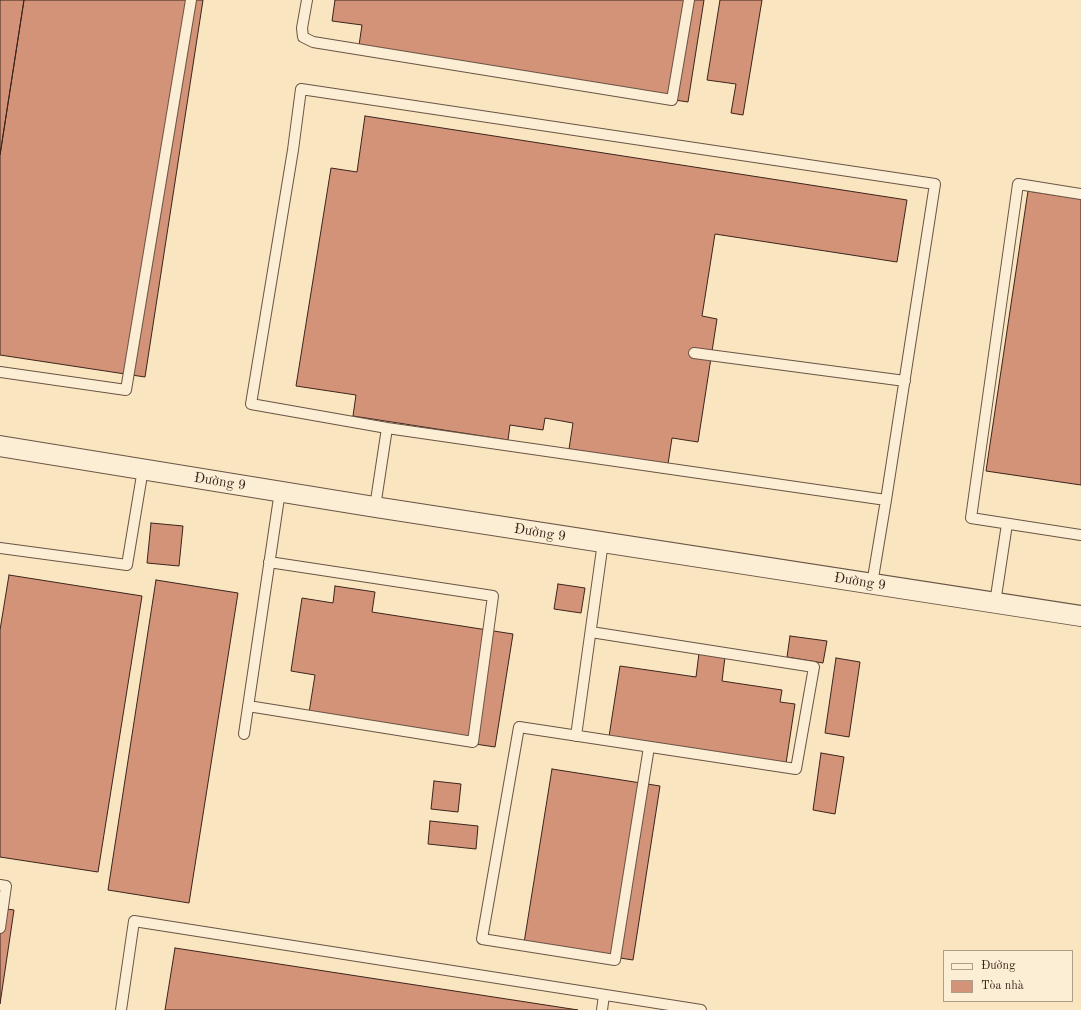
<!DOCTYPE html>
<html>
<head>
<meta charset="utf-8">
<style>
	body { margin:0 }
	#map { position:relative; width:1081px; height:1010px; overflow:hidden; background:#f9e5bf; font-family:"Old Standard TT",serif }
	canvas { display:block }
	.legend { position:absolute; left:943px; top:950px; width:130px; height:52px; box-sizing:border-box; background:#fbeed5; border:1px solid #af9d8b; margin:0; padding:5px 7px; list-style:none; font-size:12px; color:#3c241c }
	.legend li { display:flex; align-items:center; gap:8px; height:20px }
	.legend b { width:20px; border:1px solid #af9d8b }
</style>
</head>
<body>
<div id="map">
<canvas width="1081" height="1010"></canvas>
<ul class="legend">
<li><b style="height:5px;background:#fbeed5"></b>Đường</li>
<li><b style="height:11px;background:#d39378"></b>Tòa nhà</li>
</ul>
</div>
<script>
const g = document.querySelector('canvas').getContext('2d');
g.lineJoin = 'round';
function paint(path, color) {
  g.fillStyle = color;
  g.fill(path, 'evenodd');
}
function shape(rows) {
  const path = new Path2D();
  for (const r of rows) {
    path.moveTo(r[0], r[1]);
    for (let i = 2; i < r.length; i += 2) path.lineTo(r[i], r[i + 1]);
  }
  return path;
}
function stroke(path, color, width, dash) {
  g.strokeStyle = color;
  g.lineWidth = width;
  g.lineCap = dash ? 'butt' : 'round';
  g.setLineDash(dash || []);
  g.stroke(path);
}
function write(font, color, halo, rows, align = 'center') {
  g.font = font + ' "Old Standard TT",serif';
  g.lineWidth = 3.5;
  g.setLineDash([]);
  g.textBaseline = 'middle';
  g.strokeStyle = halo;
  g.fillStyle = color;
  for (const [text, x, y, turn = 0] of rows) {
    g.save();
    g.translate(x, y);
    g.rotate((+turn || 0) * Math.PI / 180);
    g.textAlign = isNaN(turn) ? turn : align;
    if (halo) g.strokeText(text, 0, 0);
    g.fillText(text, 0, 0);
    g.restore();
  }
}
const building = shape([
	[0,0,24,0,0,155,0,0],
	[24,0,203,0,145,377,0,355,0,155,24,0],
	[335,0,704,0,688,102,358,52,362,25,332,21,335,0],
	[720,0,762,0,743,115,731,113,736,84,707,80,720,0],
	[365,116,907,200,897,262,715,234,702,316,717,319,698,442,672,438,668,464,569,449,573,423,545,418,543,430,510,425,508,440,353,416,356,395,296,386,331,168,357,172,365,116],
	[1028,191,1081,199,1081,485,986,471,1028,191],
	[151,523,183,526,179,566,147,563,151,523],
	[9,575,142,596,98,872,0,857,0,630,9,575],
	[156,580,238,593,189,903,108,890,156,580],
	[558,584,585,588,581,613,554,609,558,584],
	[335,586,375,592,372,612,513,634,495,747,308,719,315,675,291,671,302,598,333,603,335,586],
	[790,636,827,641,823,663,787,657,790,636],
	[699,653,725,657,722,681,782,690,780,702,795,704,785,770,608,743,620,666,696,677,699,653],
	[836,658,860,662,849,737,825,733,836,658],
	[821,753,844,757,835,814,813,810,821,753],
	[552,769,660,786,633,960,524,943,552,769],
	[434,781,461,784,458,812,431,809,434,781],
	[430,821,478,826,476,849,428,844,430,821],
	[0,908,14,910,0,1004,0,908],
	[175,948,578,1010,165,1010,175,948]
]);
paint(building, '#d39378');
stroke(building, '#3c241c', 1);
const service = shape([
	[307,0,302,28,303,37,313,42,672,100,689,0],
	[1081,194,1018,184,971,518,1081,535],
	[694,353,905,381],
	[0,372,126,390,191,0],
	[375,507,387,428],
	[0,548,127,565,143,469],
	[872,584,886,500,935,184,301,89,293,150,251,404,387,428,886,500],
	[995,603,1007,524],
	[591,632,814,667,796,769,519,727,482,939,615,960,649,747],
	[248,706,473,742,493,596,269,562],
	[244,734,280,491],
	[576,736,603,542],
	[0,885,6,886,0,928],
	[121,1010,134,921,701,1010],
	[602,1010,604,995]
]);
const minor = shape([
	[0,446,375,507,1081,616]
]);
stroke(service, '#6b5445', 12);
stroke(minor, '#6b5445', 22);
stroke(service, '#fbeed5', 10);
stroke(minor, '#fbeed5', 20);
write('14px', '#3c241c', '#fbeed5', [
	["Đường 9",220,482,9],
	["Đường 9",540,533,9],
	["Đường 9",860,582,9]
]);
</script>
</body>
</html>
